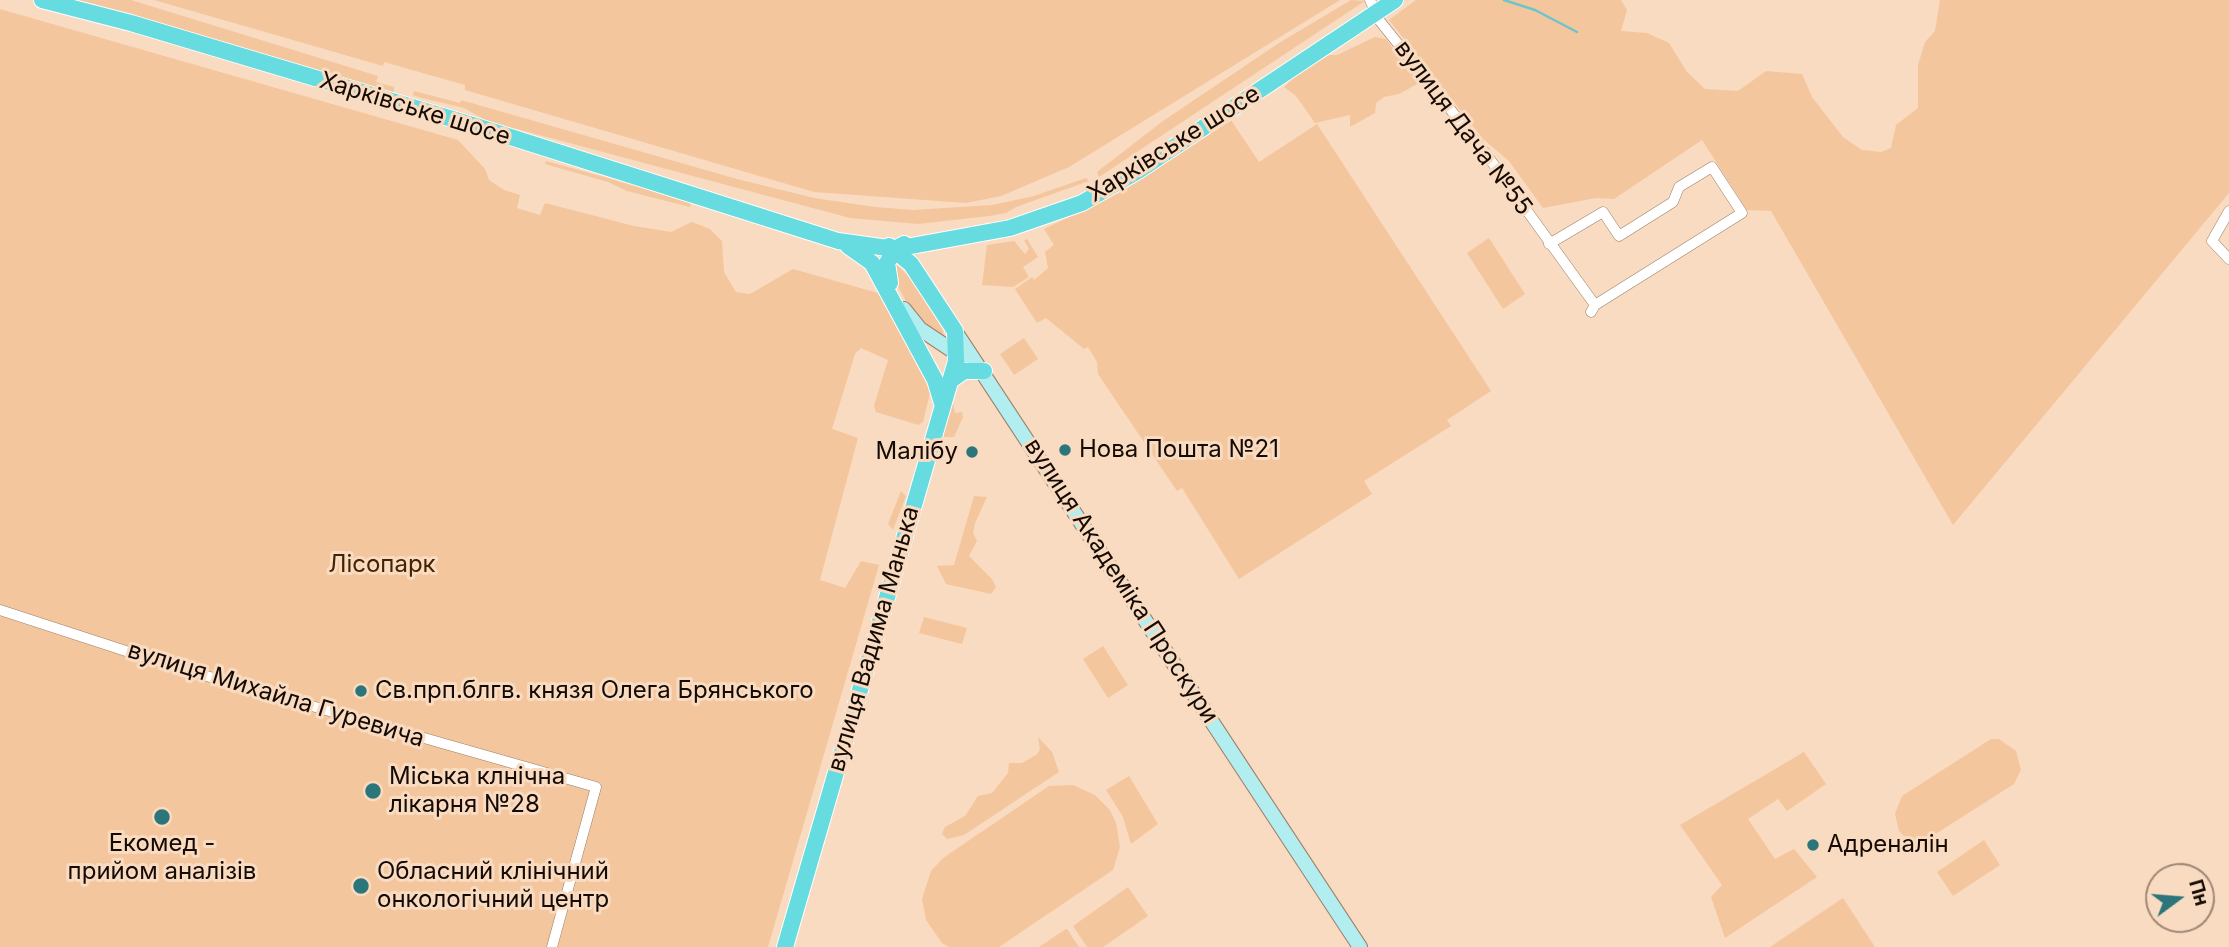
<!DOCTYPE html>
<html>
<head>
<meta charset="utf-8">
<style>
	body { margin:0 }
	#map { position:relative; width:2229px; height:947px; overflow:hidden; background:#f9dbc1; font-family:Inter,sans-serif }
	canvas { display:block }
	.north { position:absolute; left:2145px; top:863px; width:70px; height:70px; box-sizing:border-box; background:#f9dbc1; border:2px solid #9e8875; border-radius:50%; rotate:74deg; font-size:19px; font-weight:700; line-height:28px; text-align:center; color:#150b04 }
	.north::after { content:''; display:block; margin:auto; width:24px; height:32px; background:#2c767b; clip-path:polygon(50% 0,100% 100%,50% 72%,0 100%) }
</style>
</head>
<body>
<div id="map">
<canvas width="2229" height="947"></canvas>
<div class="north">Пн</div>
</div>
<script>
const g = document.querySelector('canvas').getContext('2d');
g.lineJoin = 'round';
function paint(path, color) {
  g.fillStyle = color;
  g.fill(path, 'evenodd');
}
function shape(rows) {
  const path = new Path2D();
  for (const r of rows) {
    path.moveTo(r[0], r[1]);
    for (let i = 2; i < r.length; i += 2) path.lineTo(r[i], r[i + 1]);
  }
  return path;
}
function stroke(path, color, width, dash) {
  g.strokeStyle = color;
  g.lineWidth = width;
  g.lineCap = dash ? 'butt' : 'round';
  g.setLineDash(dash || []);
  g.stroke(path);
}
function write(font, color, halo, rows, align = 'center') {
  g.font = font + ' Inter,sans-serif';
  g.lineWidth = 6;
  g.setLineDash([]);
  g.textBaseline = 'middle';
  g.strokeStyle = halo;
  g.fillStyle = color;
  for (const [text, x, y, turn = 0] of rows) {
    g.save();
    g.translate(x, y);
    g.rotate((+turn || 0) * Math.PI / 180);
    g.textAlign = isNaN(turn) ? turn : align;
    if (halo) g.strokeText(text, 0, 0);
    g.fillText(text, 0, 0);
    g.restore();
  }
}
paint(shape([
	[69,0,131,0,378,76,376,82,394,87,394,91,391,96],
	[154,0,1340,0,1069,167,1001,196,966,203,814,192,465,90,465,85,384,62,383,66],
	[1351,0,1365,1,1099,177,1097,172,1163,121,1279,43],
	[1416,0,1621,0,1627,10,1621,31,1647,33,1669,43,1687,72,1705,89,1738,91,1766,71,1802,74,1812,97,1843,137,1862,150,1881,152,1891,148,1896,125,1918,108,1918,65,1925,42,1935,31,1940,0,2229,0,2229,193,1953,525,1771,211,1747,210,1702,140,1614,199,1596,198,1543,208,1509,161,1483,139,1389,20],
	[0,9,458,140,485,169,489,180,504,190,520,195,517,208,540,215,545,203,634,226,671,232,692,222,710,229,722,241,724,272,736,292,750,294,793,269,878,293,931,389,923,422,918,425,876,412,874,406,888,360,861,348,855,354,832,429,858,438,820,580,845,588,861,561,879,565,768,947,0,947],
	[1375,37,1386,39,1419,83,1399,94,1384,97,1376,103,1375,113,1350,127,1350,115,1315,123,1296,96,1284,87,1295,76,1329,55,1337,55],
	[414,91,460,103,461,100,737,179,814,198,875,207,913,210,992,205,1034,196,1086,178,1089,181,1016,207,1006,213,989,216,918,224,850,218,487,121,464,108,418,97,413,95],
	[1231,120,1259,162,1317,124,1491,391,1447,420,1451,426,1364,481,1372,494,1239,579,1182,488,1177,491,1098,374,1097,362,1088,347,1084,349,1046,318,1037,323,1015,289,1032,277,1034,280,1048,268,1045,252,1054,245,1044,229,1123,191],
	[546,161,691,201,690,207,627,191,608,182,545,164],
	[1489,238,1525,294,1503,309,1467,253],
	[1027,239,1038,257,1023,267,1029,277,1013,287,982,285,987,245,1014,241,1025,254,1029,249,1024,240],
	[892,260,914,282,942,328,946,343,911,310,892,276],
	[1024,338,1038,359,1014,375,1000,354],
	[952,399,955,413,962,412,963,417,954,437,939,437],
	[901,491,906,496,893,530,888,524],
	[974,496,987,497,975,523,973,533,977,541,969,556,992,579,996,587,991,594,946,584,937,566,954,565],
	[924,617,967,628,962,644,919,633],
	[1103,646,1128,685,1108,698,1083,659],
	[1038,737,1052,752,1059,772,964,835,947,839,942,834,945,827,965,816,978,796,992,793,1008,773,1009,763,1022,763,1036,755,1040,750],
	[1991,739,1999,739,2016,751,2021,770,2014,784,1926,840,1918,842,1905,837,1899,831,1895,814,1902,796],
	[1804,752,1826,784,1787,811,1778,799,1748,819,1775,859,1794,849,1817,877,1725,938,1711,897,1722,885,1680,825],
	[1129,776,1158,824,1131,844,1123,817,1106,790],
	[1073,785,1095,795,1110,810,1116,823,1120,847,1113,870,999,947,949,947,942,943,926,920,922,899,931,871,943,858,1049,786],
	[1984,840,2000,865,1953,896,1937,872],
	[1128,887,1148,916,1103,947,1087,947,1073,926],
	[1843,898,1875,947,1770,947],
	[1067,929,1079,947,1039,947,1066,929]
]), '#f4c69d');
stroke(shape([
	[1504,0,1535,10,1577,32]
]), '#6dc5cb', 2.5);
const street = shape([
	[1370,0,1379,20,1486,154,1595,305,1591,312],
	[2229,211,2212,241,2229,259],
	[1549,244,1603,212,1619,236,1673,202,1679,187,1712,167,1742,213,1595,305],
	[0,610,175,667,596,787,552,947]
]);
const secondary = shape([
	[904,309,920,329,962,357],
	[955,331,1360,947]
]);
const primary = shape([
	[42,0,131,23,479,127,838,241,895,249,1010,228,1082,203,1138,171,1395,0],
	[848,246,872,263,935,380,942,403],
	[890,283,887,263,895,249,904,244],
	[950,381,964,371,984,371],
	[785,947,956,361,955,331,911,264,889,246]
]);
stroke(street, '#9b8069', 11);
stroke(secondary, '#9b8069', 16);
stroke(primary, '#fff', 18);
stroke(street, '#fff', 10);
stroke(secondary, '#b2edf0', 14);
stroke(primary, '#66dbe0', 16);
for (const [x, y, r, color] of [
	[1065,450,7,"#2c767b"],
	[972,452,7,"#2c767b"],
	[361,691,7,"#2c767b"],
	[373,791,9,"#2c767b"],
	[162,817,9,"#2c767b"],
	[1813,845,7,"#2c767b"],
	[361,886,9,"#2c767b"]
]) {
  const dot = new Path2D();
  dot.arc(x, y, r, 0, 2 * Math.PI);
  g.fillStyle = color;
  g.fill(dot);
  stroke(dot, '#f9dbc1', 2.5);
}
write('24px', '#150b04', '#f9dbc1', [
	["Харківське шосе",415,109,17],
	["вулиця Дача №55",1463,128,53],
	["Харківське шосе",1174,144,-32],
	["вулиця Академіка Проскури",1121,581,57],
	["вулиця Вадима Манька",874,639,-74],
	["вулиця Михайла Гуревича",276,695,17]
]);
write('24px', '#150b04', '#f9dbc1', [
	["Нова Пошта №21",1079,450],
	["Малібу",958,452,"right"],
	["Cв.прп.блгв. князя Олега Брянського",375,691],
	["Міська клнічна",389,777],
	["лікарня №28",389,805],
	["Екомед -",162,844,"center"],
	["прийом аналізів",162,872,"center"],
	["Адреналін",1827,845],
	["Обласний клінічний",377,872],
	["онкологічний центр",377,900]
], 'left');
write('24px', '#442300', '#f9dbc1', [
	["Лісопарк",382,565]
]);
</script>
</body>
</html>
